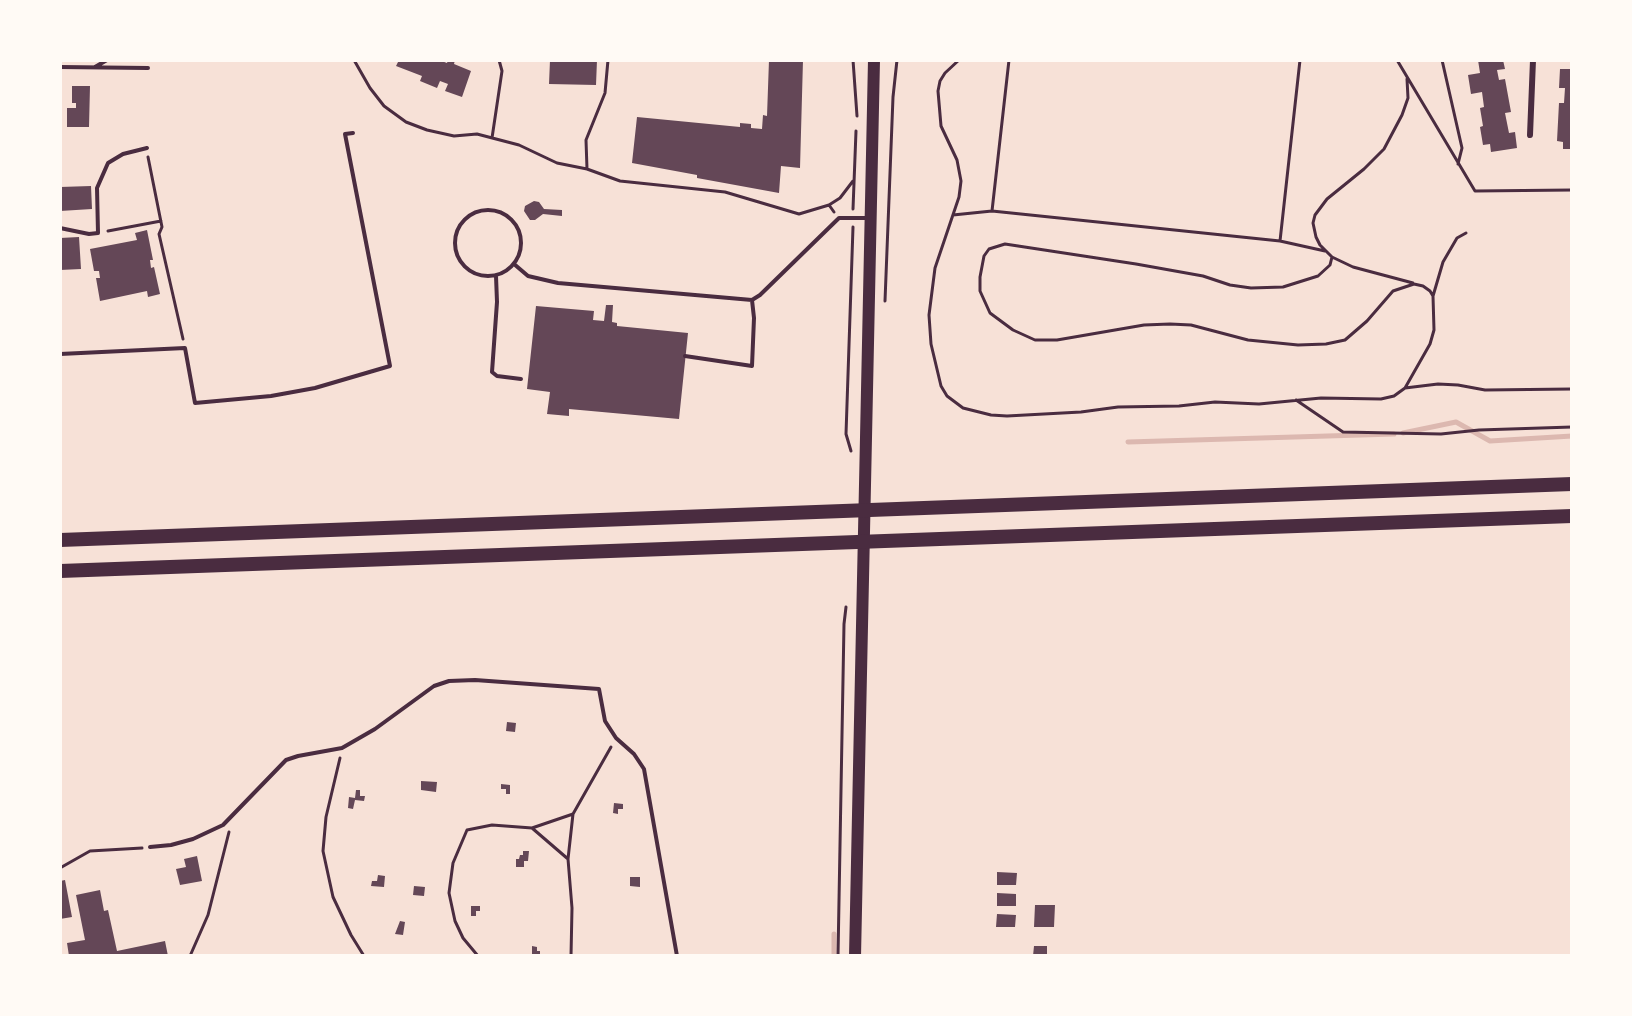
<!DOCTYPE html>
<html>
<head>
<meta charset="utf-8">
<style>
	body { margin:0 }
	#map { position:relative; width:1632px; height:1016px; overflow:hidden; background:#f7e1d7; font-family:"Sofia Sans Condensed",sans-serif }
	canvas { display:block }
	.frame { position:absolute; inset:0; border:62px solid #fffaf5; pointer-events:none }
</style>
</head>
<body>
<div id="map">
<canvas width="1632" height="1016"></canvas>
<div class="frame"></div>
</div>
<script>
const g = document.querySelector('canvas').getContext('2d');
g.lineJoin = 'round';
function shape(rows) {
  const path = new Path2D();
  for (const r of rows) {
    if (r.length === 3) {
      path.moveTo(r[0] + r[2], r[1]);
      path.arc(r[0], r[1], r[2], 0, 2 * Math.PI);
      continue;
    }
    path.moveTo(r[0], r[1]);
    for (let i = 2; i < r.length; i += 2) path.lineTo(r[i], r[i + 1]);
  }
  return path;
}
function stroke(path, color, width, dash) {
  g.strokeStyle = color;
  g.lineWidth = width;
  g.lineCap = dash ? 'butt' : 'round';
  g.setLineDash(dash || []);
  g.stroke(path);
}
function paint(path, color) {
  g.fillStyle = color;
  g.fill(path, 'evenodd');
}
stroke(shape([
	[1403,433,1456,422,1490,441,1572,436],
	[1128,442,1394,434],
	[834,956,834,934]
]), '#dcb8b0', 5);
paint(shape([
	[399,60,439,60,447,63,448,60,455,60,454,64,471,71,462,97,445,91,448,84,440,81,437,88,420,81,422,76,396,66],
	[550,60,597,60,596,85,549,84],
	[769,60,803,60,800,168,781,166,779,193,697,178,697,175,632,163,637,117,740,127,740,123,751,124,751,128,762,129,763,115,767,116],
	[1478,60,1503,60,1505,69,1497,70,1499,80,1505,79,1511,112,1505,113,1509,133,1515,132,1517,148,1491,152,1490,144,1483,145,1480,127,1483,126,1480,108,1484,107,1482,92,1471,94,1468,75,1480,73],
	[1560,69,1572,69,1572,149,1563,149,1563,142,1557,141,1559,103,1564,103,1565,88,1559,88],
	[72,86,90,86,89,127,67,127,67,108,76,108,76,103,72,103],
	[91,186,92,209,60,211,60,187],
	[534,201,539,202,544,209,562,210,562,216,543,214,535,220,530,220,524,211,525,206],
	[147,230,153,260,150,260,151,268,154,267,160,294,148,297,147,291,100,301,96,278,100,278,99,271,94,271,90,249,137,240,135,233],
	[79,237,81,269,60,270,60,238],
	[606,305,613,305,612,322,617,323,617,326,688,333,679,419,569,409,569,416,547,414,550,392,527,389,536,306,594,311,593,320,604,321],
	[507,722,516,723,515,732,506,731],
	[421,781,437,782,436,792,421,790],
	[501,784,510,785,510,794,506,794,506,789,501,789],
	[356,790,360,790,360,796,365,796,364,801,355,800,353,809,348,808,349,797,355,798],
	[614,803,623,804,623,809,618,809,618,814,613,813],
	[523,851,529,851,528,861,524,861,524,867,516,867,516,859,519,859,520,855,523,855],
	[197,856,202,881,180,885,176,869,186,867,184,859],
	[997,872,1017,873,1016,885,997,885],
	[378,875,385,876,384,887,371,886,372,881,377,881],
	[630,877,640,877,640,887,630,886],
	[65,880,72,917,60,919,60,881],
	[414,886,425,887,424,896,413,895],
	[100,890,104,911,108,910,117,951,165,941,168,956,69,956,67,943,85,940,76,895],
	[997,893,1016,894,1016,906,997,906],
	[1035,905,1055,905,1054,927,1034,927],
	[471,906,480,906,480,911,476,911,476,916,471,916],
	[997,914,1016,915,1015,927,996,927],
	[400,921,405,922,403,935,395,934],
	[532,946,537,947,537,951,540,951,540,956,532,956],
	[1034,946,1047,946,1047,956,1033,956]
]), '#644757');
stroke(shape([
	[354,60,370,88,384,106,406,122,427,130,454,136,477,134,519,145,557,163,587,169,620,181,725,192,799,214,829,205,834,212],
	[853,60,857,116],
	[959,60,945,73,940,81,938,91,941,126,957,160,961,181,959,197,935,268,929,315,931,344,941,386,947,396,963,408,991,415,1007,416,1081,412,1118,407,1179,406,1215,402,1259,404,1321,398,1381,399,1394,396,1405,388,1438,384,1458,385,1485,390,1572,389],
	[1009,60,992,211,1280,241,1300,60],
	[1397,60,1475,191,1572,190],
	[1442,60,1462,148,1458,164],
	[492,138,502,71,499,60],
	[148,157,162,227,159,234,183,339],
	[587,169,586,140,605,93,608,60],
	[829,205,840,198,853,181],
	[853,209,856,131],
	[953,215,992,211],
	[108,231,161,221],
	[1280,241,1325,251],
	[1332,257,1353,267,1413,283],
	[1433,296,1443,262,1457,238,1466,233],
	[885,301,893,97,897,60],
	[1405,388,1430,344,1434,330,1433,296,1430,291,1423,286,1414,284,1393,291,1367,321,1345,340,1326,344,1298,345,1248,340,1191,325,1170,324,1144,325,1057,340,1035,340,1013,330,990,313,980,291,980,277,984,256,989,249,1005,244,1136,264,1203,276,1230,285,1251,288,1283,287,1318,276,1330,265,1332,257,1320,245,1316,237,1313,223,1315,215,1327,199,1364,169,1384,149,1402,115,1408,98,1407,79],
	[1296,400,1343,432,1441,434,1479,430,1572,427],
	[851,451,846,434,853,227],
	[340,758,326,817,323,851,333,897,351,935,364,956],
	[532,828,568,859],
	[60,868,90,851,142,848],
	[190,956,208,915,229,832],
	[478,956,463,938,455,921,449,893,453,863,467,830,492,825,532,828,573,814,611,747],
	[571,956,572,908,568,859,573,814],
	[838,956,844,624,846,607]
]), '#4a2c40', 3);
stroke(shape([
	[60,67,148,68],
	[95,67,107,60],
	[488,243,33],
	[60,228,89,234,98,233,97,188,108,163,123,154,147,148],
	[514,264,528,276,558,283,752,300],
	[496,276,497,302,492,372,497,376,521,379],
	[60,354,185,348,195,403,271,396,315,388,390,366,345,134,353,133],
	[685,356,752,366,754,318,752,300,760,295,839,218,870,218],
	[150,847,171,845,193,839,223,825,286,760,298,756,342,748,375,729,434,686,449,681,475,680,599,689,605,721,616,738,634,754,644,769,677,956]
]), '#4a2c40', 4);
stroke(shape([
	[1530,135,1533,60]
]), '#4a2c40', 6);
stroke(shape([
	[855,956,874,60]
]), '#4a2c40', 12);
stroke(shape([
	[60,540,1572,484],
	[60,571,1572,516]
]), '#4a2c40', 14);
</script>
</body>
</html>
